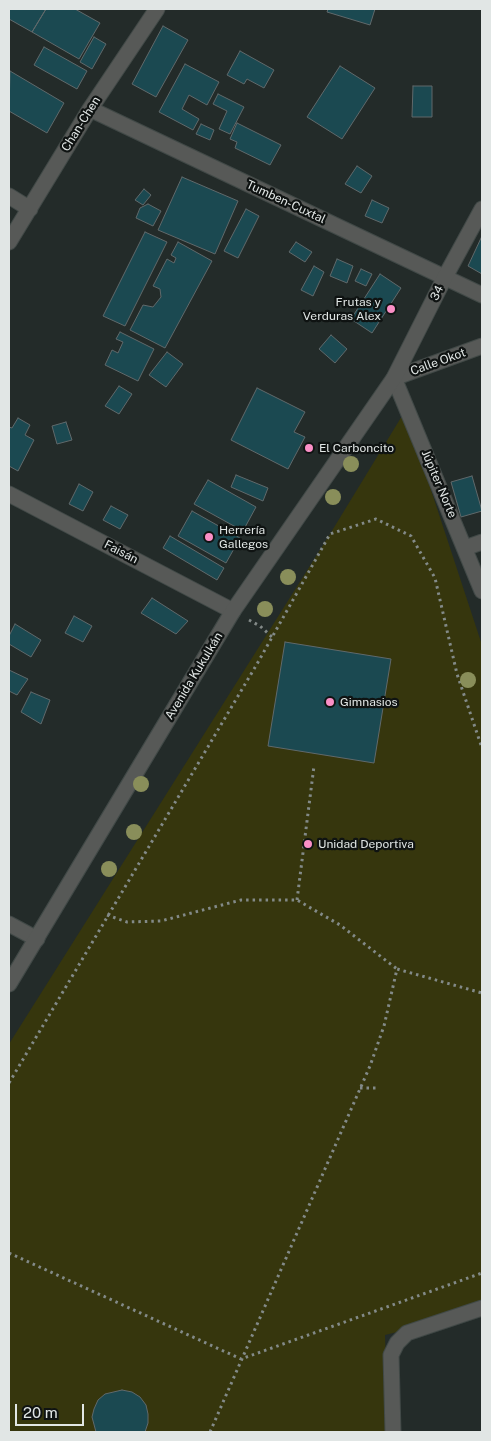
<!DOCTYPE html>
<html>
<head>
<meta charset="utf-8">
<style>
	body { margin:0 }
	#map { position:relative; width:491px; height:1441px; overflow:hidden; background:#232b29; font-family:"Public Sans",sans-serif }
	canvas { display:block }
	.frame { position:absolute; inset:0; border:10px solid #e1e6e5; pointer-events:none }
	.scale { position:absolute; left:15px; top:1404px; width:69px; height:22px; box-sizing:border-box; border:2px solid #e1e6e5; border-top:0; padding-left:6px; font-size:15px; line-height:18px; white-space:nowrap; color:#e1e6e5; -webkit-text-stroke:4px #0f1312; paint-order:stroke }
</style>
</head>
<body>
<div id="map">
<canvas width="491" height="1441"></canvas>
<div class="frame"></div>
<div class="scale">20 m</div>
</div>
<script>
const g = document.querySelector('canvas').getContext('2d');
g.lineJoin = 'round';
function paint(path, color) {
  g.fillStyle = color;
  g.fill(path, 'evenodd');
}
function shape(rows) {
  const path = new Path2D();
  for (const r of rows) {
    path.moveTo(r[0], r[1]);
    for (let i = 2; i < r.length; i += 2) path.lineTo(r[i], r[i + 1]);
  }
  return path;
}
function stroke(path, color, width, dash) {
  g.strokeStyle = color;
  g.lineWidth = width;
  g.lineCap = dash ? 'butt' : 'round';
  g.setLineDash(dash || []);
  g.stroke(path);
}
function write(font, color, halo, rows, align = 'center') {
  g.font = font + ' "Public Sans",sans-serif';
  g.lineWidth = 4.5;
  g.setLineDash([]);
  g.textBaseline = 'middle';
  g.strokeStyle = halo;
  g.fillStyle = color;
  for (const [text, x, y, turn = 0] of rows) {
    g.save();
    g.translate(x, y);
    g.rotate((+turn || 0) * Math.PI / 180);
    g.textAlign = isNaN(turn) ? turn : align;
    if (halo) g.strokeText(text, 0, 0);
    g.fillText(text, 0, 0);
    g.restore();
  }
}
paint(shape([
	[405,411,482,645,482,1311,385,1335,388,1432,9,1432,9,1044,330,534]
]), '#36360d');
const building = shape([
	[9,9,46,9,32,32,9,19,9,9],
	[46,9,75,9,100,23,79,59,32,32,46,9],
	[328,9,375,9,370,25,327,12,328,9],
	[163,26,188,40,156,97,132,84,163,26],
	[94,37,106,44,92,69,80,62,94,37],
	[44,47,87,71,77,89,34,65,44,47],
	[240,51,274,70,264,88,247,79,244,84,227,75,240,51],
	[185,64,219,82,207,105,189,95,182,109,199,119,193,130,159,112,185,64],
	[340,66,375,88,342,139,307,117,340,66],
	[10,71,64,103,47,133,9,111,10,71],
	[413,86,432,86,432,117,412,117,413,86],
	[218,94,244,107,230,134,219,129,227,111,213,104,218,94],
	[237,123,281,145,270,165,235,148,237,142,230,139,237,123],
	[201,124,214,130,210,140,196,134,201,124],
	[357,166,372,176,361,193,345,184,357,166],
	[182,177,238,201,215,254,158,230,182,177],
	[144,189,151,195,143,205,135,200,144,189],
	[372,200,389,208,382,223,365,216,372,200],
	[148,204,161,211,153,226,136,218,140,208,148,204],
	[246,209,259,216,238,258,224,251,246,209],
	[145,232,167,242,125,326,103,316,145,232],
	[482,236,482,274,468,266,482,236],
	[178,242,212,261,165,348,130,330,143,305,153,307,161,297,160,289,153,286,167,259,174,263,176,258,171,255,178,242],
	[296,242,312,252,305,262,289,252,296,242],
	[337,259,353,266,347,283,330,276,337,259],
	[314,266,324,272,313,296,301,290,314,266],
	[361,269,372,274,366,286,355,281,361,269],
	[380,274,401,288,372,333,351,319,380,274],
	[120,332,154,349,138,381,105,365,112,350,118,353,123,342,116,339,120,332],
	[331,335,347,349,335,363,319,349,331,335],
	[167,352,183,364,166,387,149,375,167,352],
	[119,386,132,394,119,414,105,406,119,386],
	[257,388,305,412,294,432,305,437,288,469,231,440,257,388],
	[18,418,30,425,25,435,34,440,18,471,9,466,9,427,12,428,18,418],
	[66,422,72,440,57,444,52,426,66,422],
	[236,475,268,488,263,501,231,487,236,475],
	[472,476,482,511,461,517,451,482,472,476],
	[208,480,256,507,243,531,194,504,208,480],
	[79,484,93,492,83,511,69,504,79,484],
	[111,506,128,515,120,529,103,520,111,506],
	[192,511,240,538,226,563,178,536,192,511],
	[170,536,224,568,217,580,163,548,170,536],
	[152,598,188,621,176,634,141,613,152,598],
	[74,616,92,626,83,642,65,633,74,616],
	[15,624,41,640,31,657,9,644,9,636,15,624],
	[285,642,391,659,374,763,268,746,285,642],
	[9,670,28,679,17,695,9,691,9,670],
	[31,692,50,700,41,724,21,712,31,692],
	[122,1390,132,1392,140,1397,146,1405,148,1414,148,1423,145,1432,96,1432,92,1417,94,1409,98,1400,105,1394,122,1390]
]);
paint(building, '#1b4951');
stroke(building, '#60696b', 1);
const minor = shape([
	[90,109,482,295],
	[9,196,30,209],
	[9,242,90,109,157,9],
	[482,346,394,378,482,591],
	[9,494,233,611],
	[465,548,482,542],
	[9,924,37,939],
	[393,1432,391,1355,397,1343,407,1333,482,1308]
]);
const tertiary = shape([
	[9,984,233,611,394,378,445,277,482,209]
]);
stroke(minor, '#414947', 17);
stroke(tertiary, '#414947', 17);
stroke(shape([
	[249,620,260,626,272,637],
	[297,900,314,766],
	[107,915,127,922,161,921,241,900,297,900,340,925,397,969],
	[9,1083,257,664,330,534,376,519,411,536,435,578,457,674,482,748],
	[360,1088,379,1088],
	[9,1253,241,1359,482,1273],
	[210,1432,370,1066,384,1026,397,969,482,993]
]), '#838a88', 3, [2.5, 4]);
stroke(minor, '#575957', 15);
stroke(tertiary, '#575957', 15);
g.fillStyle = '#898e5a';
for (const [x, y] of [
	[351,464],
	[333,497],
	[288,577],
	[265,609],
	[468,680],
	[141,784],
	[134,832],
	[109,869]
]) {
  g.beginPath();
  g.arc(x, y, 8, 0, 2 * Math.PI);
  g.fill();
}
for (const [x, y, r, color] of [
	[391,309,5,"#fa8fc6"],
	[309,448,5,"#fa8fc6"],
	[209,537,5,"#fa8fc6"],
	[330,702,5,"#fa8fc6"],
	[308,844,5,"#fa8fc6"]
]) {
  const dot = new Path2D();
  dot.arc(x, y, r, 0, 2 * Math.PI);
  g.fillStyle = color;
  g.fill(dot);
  stroke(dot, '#0f1312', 2);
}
write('12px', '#e1e6e5', '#0f1312', [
	["Chan-Chen",81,124,-58],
	["Tumben-Cuxtal",286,202,25],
	["34",437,293,-63],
	["Calle Okot",438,362,-20],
	["Júpiter Norte",439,484,67],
	["Faisán",121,552,27],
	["Avenida Kukulkán",194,676,-59]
]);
write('12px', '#e1e6e5', '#0f1312', [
	["Frutas y",381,302,"right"],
	["Verduras Alex",381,316,"right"],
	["El Carboncito",319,448],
	["Herrería",219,530],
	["Gallegos",219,544],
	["Gimnasios",340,702],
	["Unidad Deportiva",318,844]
], 'left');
</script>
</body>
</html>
